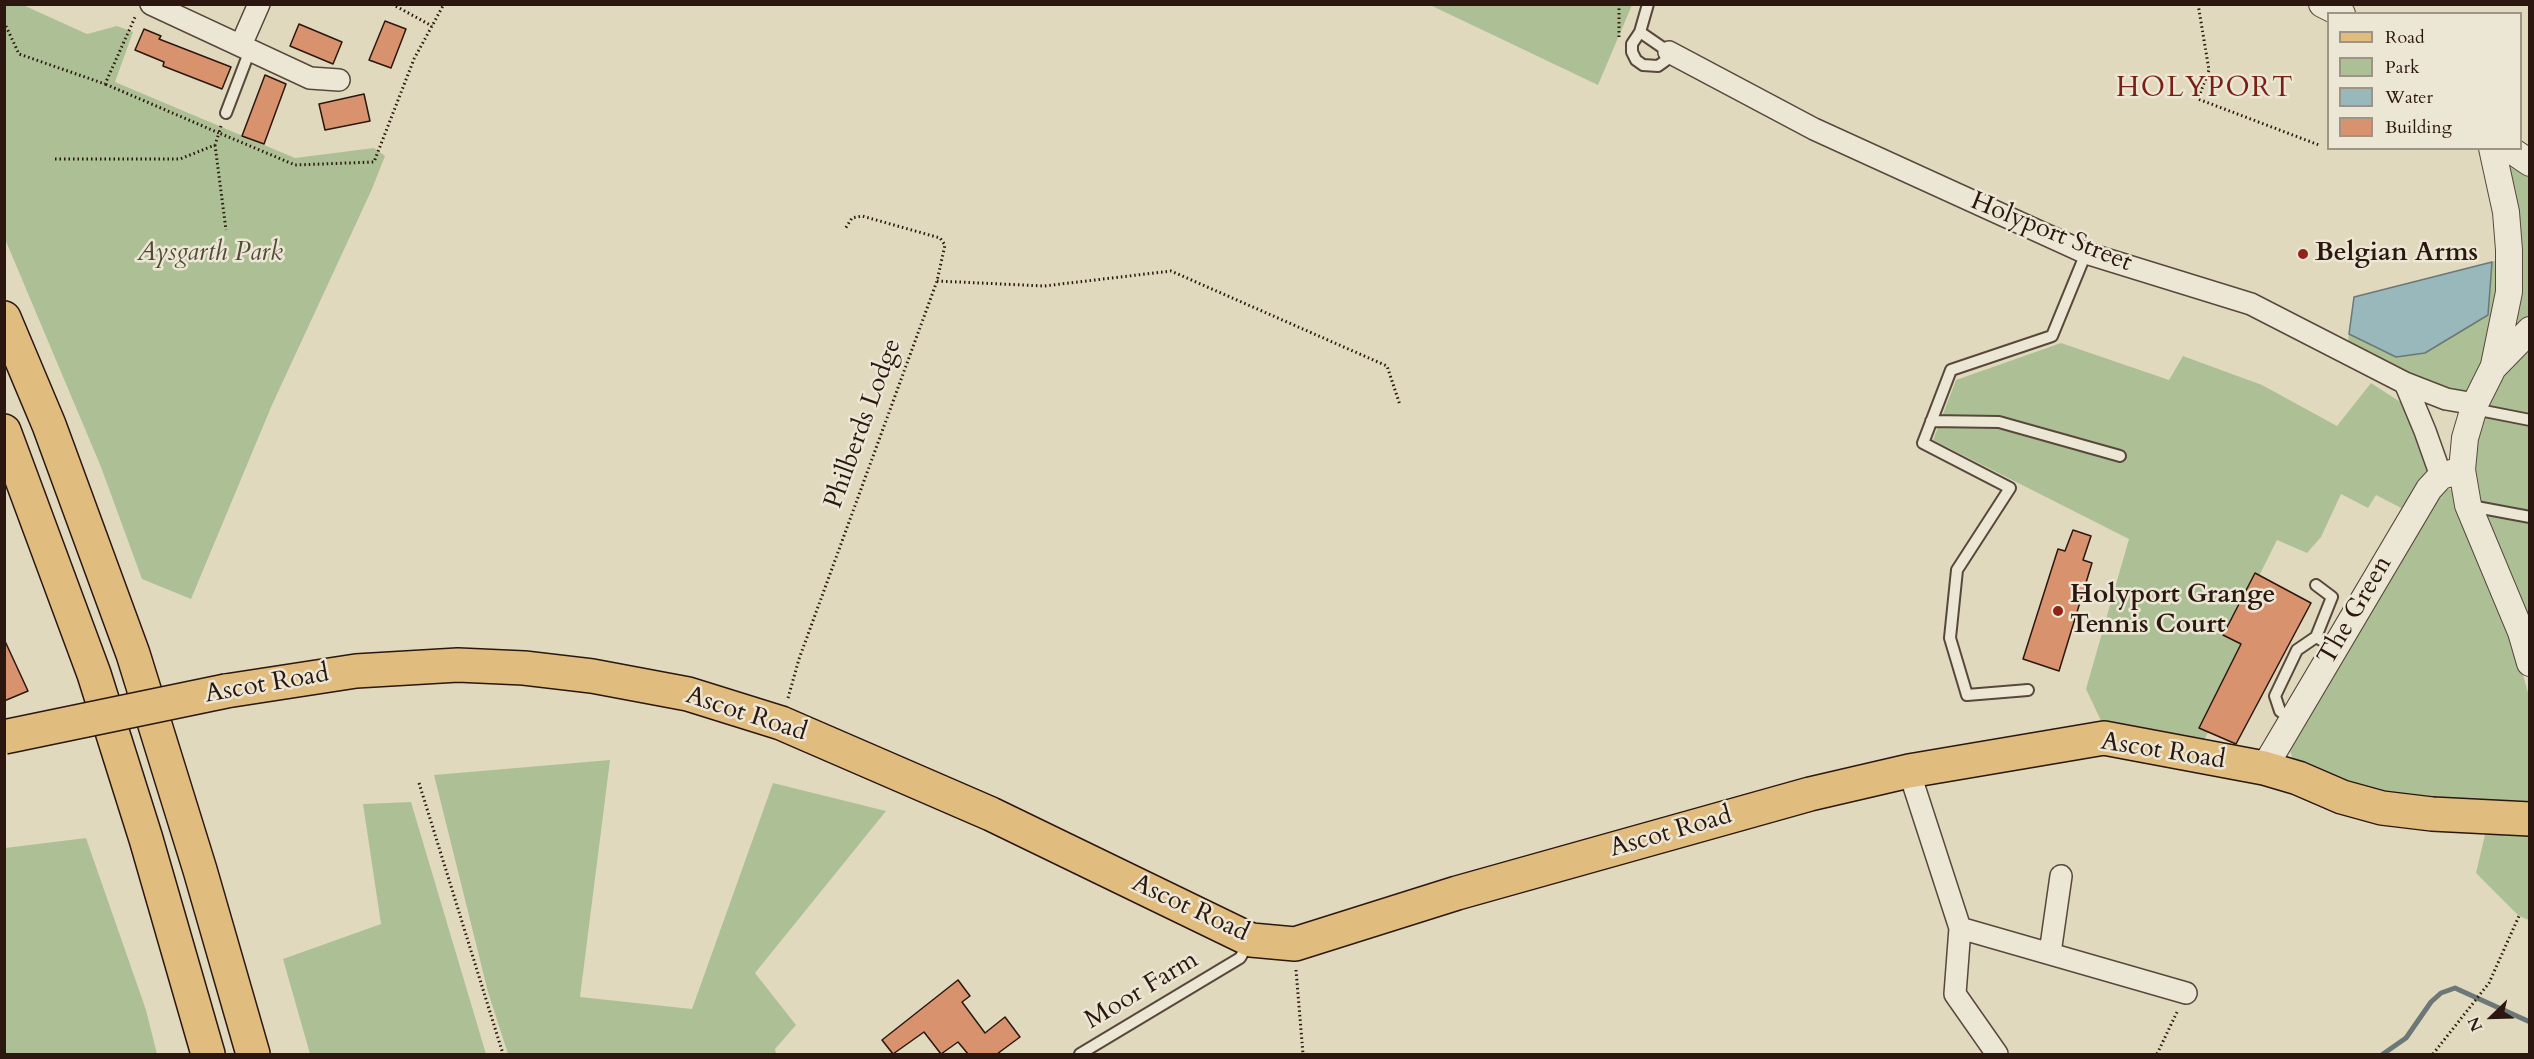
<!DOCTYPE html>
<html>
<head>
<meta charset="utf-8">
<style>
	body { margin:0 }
	#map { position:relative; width:2534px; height:1059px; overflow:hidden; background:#e1d9be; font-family:Cardo,serif }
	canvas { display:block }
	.frame { position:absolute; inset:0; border:6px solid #2b170f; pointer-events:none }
	.legend { position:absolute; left:2327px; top:12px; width:195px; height:138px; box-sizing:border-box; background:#ece6d5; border:2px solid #9f9386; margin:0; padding:8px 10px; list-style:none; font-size:18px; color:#2b170f }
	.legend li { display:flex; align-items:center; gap:12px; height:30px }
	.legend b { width:30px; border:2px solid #9f9386 }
	.north { position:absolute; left:2462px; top:987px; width:60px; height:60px; -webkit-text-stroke:4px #ece6d5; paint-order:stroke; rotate:247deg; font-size:16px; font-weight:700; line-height:24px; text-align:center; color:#2b170f }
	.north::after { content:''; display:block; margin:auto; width:21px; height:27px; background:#2b170f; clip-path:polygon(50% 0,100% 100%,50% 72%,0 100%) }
</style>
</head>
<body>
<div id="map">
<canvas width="2534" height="1059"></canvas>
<div class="frame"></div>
<ul class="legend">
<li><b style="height:8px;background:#e0bc7f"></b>Road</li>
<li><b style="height:16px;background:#adc095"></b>Park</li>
<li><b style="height:16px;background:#98b8bc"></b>Water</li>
<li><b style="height:16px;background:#d8936e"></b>Building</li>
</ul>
<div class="north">N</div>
</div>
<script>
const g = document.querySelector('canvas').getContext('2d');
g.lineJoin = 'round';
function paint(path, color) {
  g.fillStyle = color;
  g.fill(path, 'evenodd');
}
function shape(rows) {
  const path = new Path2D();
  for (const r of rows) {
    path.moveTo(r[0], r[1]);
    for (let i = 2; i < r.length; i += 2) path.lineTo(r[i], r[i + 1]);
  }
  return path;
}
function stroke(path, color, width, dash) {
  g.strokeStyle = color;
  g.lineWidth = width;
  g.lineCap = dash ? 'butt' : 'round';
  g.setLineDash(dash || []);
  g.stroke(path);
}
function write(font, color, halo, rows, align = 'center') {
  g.font = font + ' Cardo,serif';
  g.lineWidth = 5;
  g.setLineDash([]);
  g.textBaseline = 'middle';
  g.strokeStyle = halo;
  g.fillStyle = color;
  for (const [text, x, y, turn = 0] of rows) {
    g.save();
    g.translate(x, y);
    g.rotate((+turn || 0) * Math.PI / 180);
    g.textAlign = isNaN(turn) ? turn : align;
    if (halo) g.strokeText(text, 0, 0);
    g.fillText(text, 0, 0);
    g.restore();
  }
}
paint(shape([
	[4,5,23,5,87,34,117,26,133,32,115,82,295,158,374,148,385,156,372,189,272,405,191,599,142,579,101,467,5,239],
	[1430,5,1632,5,1598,85],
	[2502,160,2530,175,2529,628,2509,626,2529,696,2529,920,2519,916,2476,873,2492,805,2389,799,2295,767,2288,744,2436,490,2474,488,2476,442,2484,406,2347,348,2354,297,2518,255],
	[2061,343,2169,380,2183,356,2262,385,2337,426,2371,383,2405,405,2429,465,2407,511,2376,495,2368,508,2341,494,2321,537,2307,553,2277,540,2229,636,2251,649,2202,744,2104,727,2086,689,2129,539,1933,440,1956,380],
	[610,760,580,997,692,1009,773,783,886,811,755,973,796,1025,775,1049,776,1054,508,1054,488,992,434,775],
	[411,802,486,1054,310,1054,283,959,381,924,363,804],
	[86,838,146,1010,157,1054,5,1054,5,848]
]), '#adc095');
const water = shape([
	[2492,262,2488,315,2425,353,2396,357,2349,334,2354,297,2492,262]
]);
paint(water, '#98b8bc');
stroke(water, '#6c7877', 1.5);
stroke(shape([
	[2383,1054,2406,1038,2431,1002,2441,993,2455,988,2530,1022]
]), '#6c7877', 5);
const building = shape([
	[385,21,406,29,391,68,369,60,385,21],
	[299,24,342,42,333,64,290,46,299,24],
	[144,29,161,36,159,39,231,67,222,89,163,66,164,62,135,50,144,29],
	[265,75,286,84,264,144,242,136,265,75],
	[364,94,370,121,325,130,319,104,364,94],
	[2073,530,2091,536,2083,560,2092,563,2059,671,2023,659,2058,549,2065,551,2073,530],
	[2255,573,2311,603,2236,744,2199,728,2241,644,2223,635,2255,573],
	[4,639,28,691,4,701,4,639],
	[958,980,970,996,962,1002,985,1033,1005,1017,1020,1037,997,1054,968,1054,958,1042,941,1054,924,1032,893,1054,882,1040,958,980]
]);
paint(building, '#d8936e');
stroke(building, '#2b170f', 1.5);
const service = shape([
	[1640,32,1669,52,1665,61,1658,66,1643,65,1636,60,1632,52,1632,44,1640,32,1648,4],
	[226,113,250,50],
	[2474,409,2530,420],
	[1931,421,1999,422,2120,456],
	[2471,506,2530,517],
	[2316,585,2332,597,2316,637],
	[2028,690,1967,695,1950,638,1957,570,2010,488,1923,443,1951,370,2052,336,2086,253],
	[2291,719,2280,711,2275,696,2297,650,2316,637,2335,648],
	[1080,1054,1240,958,1249,943]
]);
const minor = shape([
	[151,4,310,78,339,80],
	[241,45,259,4],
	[1669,52,1814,129,2086,253,2251,304,2405,383,2446,399,2475,404],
	[2405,383,2425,431,2441,476],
	[1909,771,1960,928,1955,994,1997,1054],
	[1960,928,2186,993],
	[2050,953,2061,876]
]);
const tertiary = shape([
	[2322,4,2342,14],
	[2492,148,2506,212,2509,250,2509,292,2494,365],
	[2508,148,2530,163],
	[2530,330,2493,368,2475,404,2465,438,2462,470,2468,505,2521,632,2530,663],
	[2264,768,2429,489,2441,476,2462,470]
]);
const primary = shape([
	[226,691,356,671,458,665,524,668,592,676,688,694,781,723,991,814,1251,940,1295,944,1457,893,1810,794,1909,771,2104,738,2264,768,2298,778,2342,797,2382,808,2432,814,2530,819]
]);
const motorway = shape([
	[4,318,49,425,133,654,200,870,253,1054],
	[4,431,94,674,146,839,208,1054]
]);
stroke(service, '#58483b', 14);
stroke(minor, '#58483b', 24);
stroke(tertiary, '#58483b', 28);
stroke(primary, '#2b170f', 36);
stroke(motorway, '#2b170f', 36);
stroke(shape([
	[392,4,432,26],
	[1619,4,1619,38],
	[2198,4,2209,70,2198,99,2319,145],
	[4,22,19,54,105,84,136,15],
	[221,126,219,133,295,165,374,162,414,59,444,4],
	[215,145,226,230],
	[55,159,180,159,215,145,219,133,105,84],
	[937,281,1044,286,1171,271,1387,366,1400,405],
	[788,698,799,659,937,281,945,245,940,238,862,216,852,218,845,229],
	[419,783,503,1054],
	[1296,970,1303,1054],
	[2157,1054,2178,1010],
	[2433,1054,2489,983,2519,916]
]), '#2b170f', 3, [1.5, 3]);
stroke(service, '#ece6d5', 10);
stroke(minor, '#ece6d5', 21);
stroke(tertiary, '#ece6d5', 26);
stroke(primary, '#e0bc7f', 33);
stroke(motorway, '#e0bc7f', 33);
const primaryBridge = shape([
	[4,737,226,691]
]);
stroke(primaryBridge, '#2b170f', 36, []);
stroke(primaryBridge, '#e0bc7f', 33);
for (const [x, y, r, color] of [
	[2303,254,6,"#8f2418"],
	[2058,611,6,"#8f2418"]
]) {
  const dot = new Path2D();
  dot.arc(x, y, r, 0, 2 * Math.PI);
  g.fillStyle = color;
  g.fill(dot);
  stroke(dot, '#ece6d5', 2);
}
write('26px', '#2b170f', '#ece6d5', [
	["Holyport Street",2051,233,22],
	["Philberds Lodge",864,424,-70],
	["The Green",2356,611,-60],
	["Ascot Road",267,685,-10],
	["Ascot Road",746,715,18],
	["Ascot Road",2163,752,9],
	["Ascot Road",1671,833,-16],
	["Ascot Road",1190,909,25],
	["Moor Farm",1142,991,-31]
]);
write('italic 26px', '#524a37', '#ece6d5', [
	["Aysgarth Park",210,254]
]);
write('bold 26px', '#2b170f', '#ece6d5', [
	["Belgian Arms",2315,254],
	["Holyport Grange",2070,596],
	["Tennis Court",2070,626]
], 'left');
g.letterSpacing = '1.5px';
write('28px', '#7a1f14', '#ece6d5', [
	["HOLYPORT",2205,90]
]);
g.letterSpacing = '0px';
</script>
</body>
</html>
